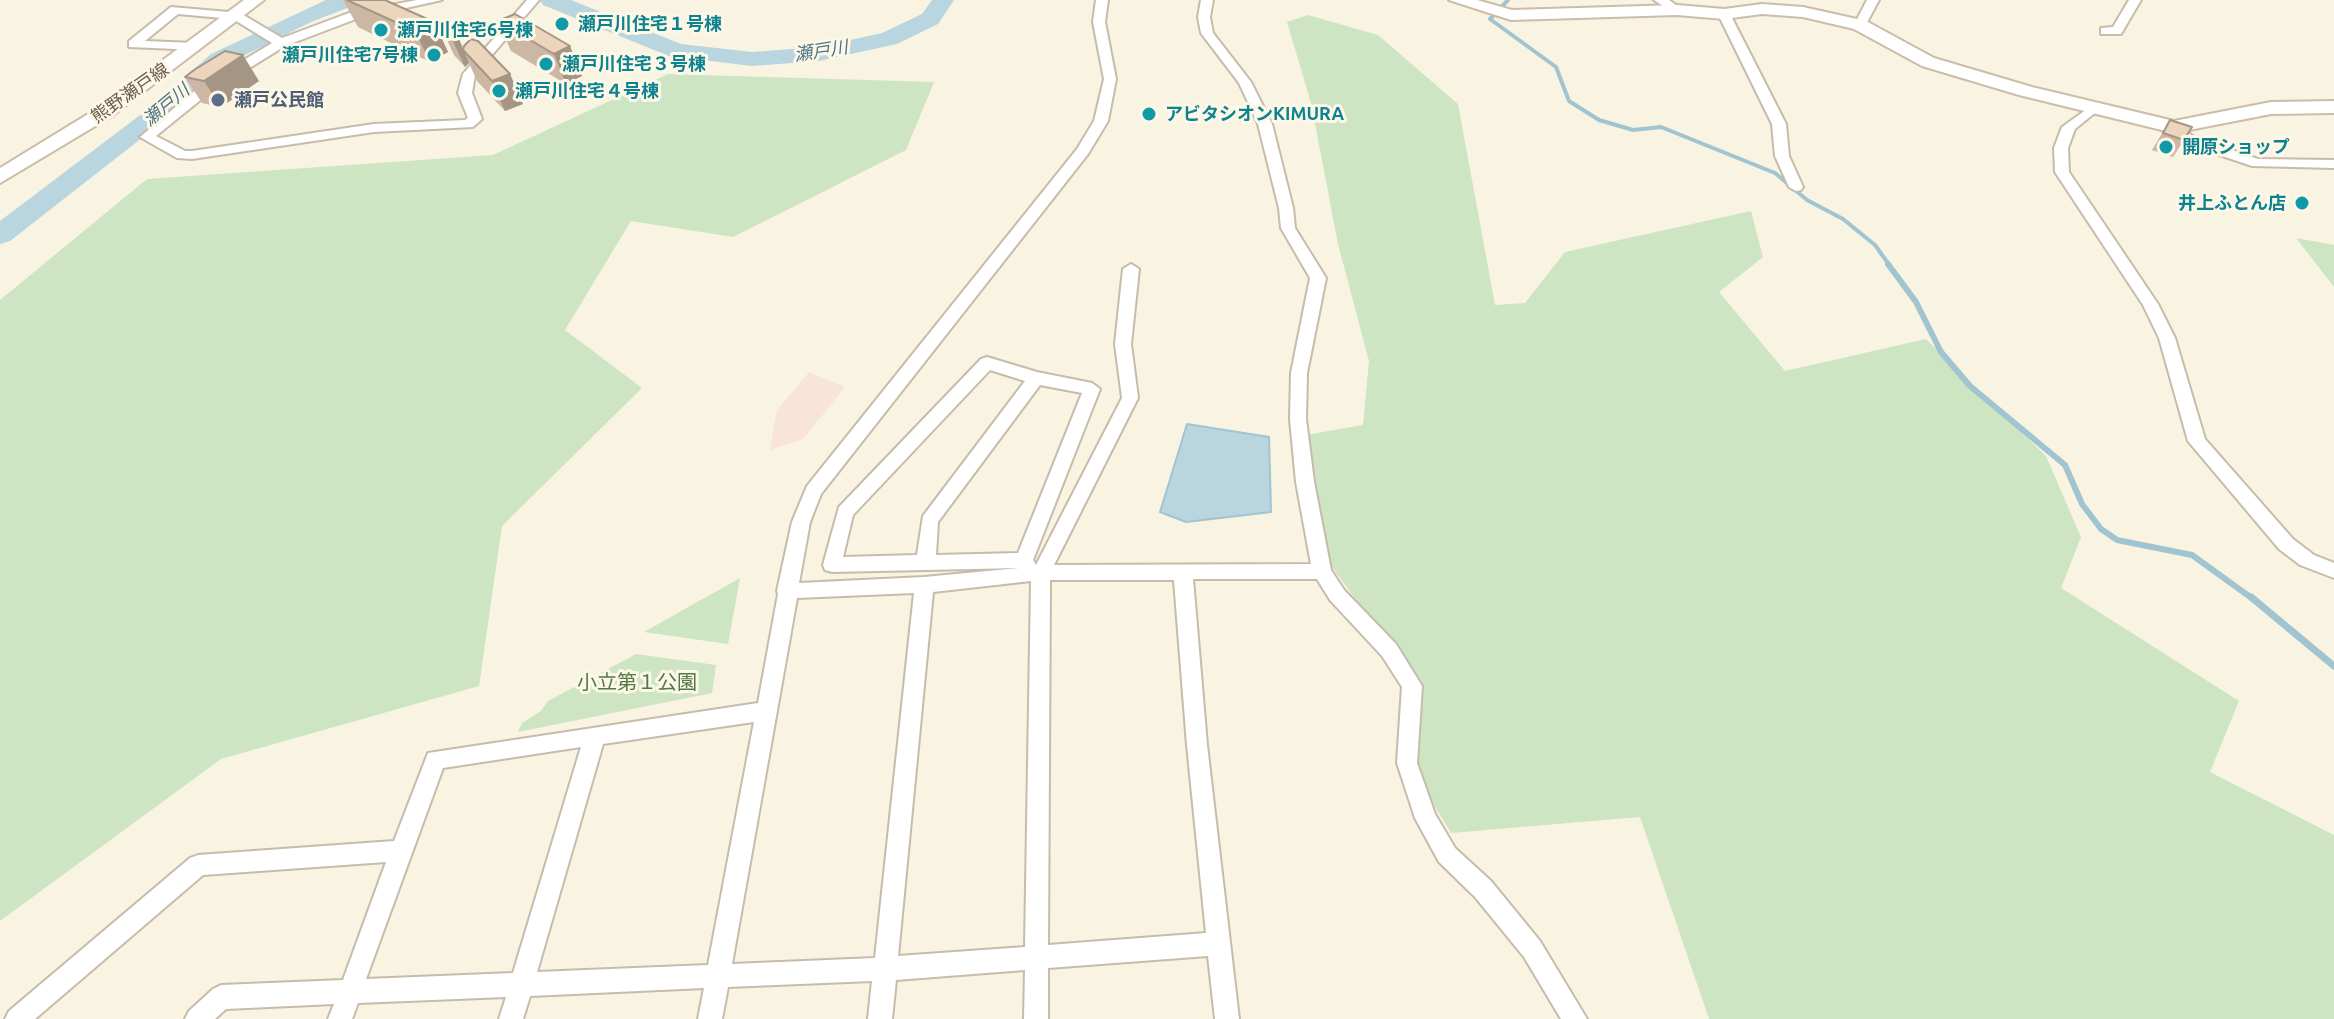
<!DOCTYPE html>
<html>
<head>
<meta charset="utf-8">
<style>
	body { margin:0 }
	canvas { display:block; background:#f9f3e2 }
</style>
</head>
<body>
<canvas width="2334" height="1019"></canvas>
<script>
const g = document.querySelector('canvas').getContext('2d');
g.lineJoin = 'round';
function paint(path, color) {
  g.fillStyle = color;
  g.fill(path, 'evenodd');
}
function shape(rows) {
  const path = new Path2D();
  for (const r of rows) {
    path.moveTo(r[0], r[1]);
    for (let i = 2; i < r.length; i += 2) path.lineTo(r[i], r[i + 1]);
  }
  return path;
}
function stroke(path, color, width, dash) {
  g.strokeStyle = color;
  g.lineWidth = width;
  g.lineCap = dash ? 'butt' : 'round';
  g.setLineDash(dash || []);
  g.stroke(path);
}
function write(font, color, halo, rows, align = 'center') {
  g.font = font + ' Ubuntu,"Noto Sans JP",sans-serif';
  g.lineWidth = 6;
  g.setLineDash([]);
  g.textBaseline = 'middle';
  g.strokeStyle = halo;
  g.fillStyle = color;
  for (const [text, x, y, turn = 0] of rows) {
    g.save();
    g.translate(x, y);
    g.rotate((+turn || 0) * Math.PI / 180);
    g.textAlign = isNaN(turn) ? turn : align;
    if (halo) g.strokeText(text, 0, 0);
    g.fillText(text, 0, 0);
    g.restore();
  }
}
paint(shape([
	[809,372,843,386,843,390,803,439,770,450,777,410]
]), '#f9e5d7');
paint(shape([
	[1308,15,1378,35,1458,104,1495,305,1525,303,1565,252,1751,211,1763,257,1719,292,1785,371,1926,339,2046,456,2081,537,2061,588,2239,701,2210,772,2334,835,2334,1019,1709,1019,1640,817,1451,833,1411,767,1408,670,1314,543,1306,435,1363,425,1369,361,1338,244,1311,103,1287,22],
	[668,74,934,82,906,150,733,237,631,221,565,330,642,388,502,526,479,686,221,759,0,921,0,300,147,179,493,155],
	[2296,238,2334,245,2334,287],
	[740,578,728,644,644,632],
	[636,654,716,665,712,693,518,732,522,723,541,711,548,701]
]), '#cde5c3');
const water = shape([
	[1187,424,1269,437,1271,512,1186,522,1160,512,1187,424]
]);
paint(water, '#b9d6e0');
stroke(water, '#a1c4d1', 2);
stroke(shape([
	[1508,0,1490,19,1556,67,1569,101,1599,120,1633,130,1661,127,1775,173,1807,200,1843,219,1875,245,1890,266]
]), '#a1c4d1', 4);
stroke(shape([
	[1888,264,1916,302,1941,352,1970,386,2065,465,2082,504,2101,529,2117,540,2192,555,2253,599]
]), '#a1c4d1', 6);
stroke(shape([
	[2251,597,2334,666]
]), '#a1c4d1', 7);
paint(shape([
	[326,0,358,0,355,5,311,22,227,64,174,113,10,241,0,244,0,221,156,103,211,54,326,0],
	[540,0,571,0,681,44,752,52,819,47,882,33,922,14,932,0,954,0,938,24,897,44,819,61,752,66,669,56,543,5,540,0]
]), '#b9d6e0');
const street = shape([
	[417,0,442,0,356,19,285,46,209,93,156,136,185,151,192,151,374,124,465,120,468,118,458,93,463,74,527,0,539,0,475,75,472,93,482,119,473,127,374,132,192,159,177,158,140,137,199,87,272,43,233,19,178,14,145,41,195,43,199,44,199,50,129,47,129,41,171,7,240,13,282,38,349,13,417,0],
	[1096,0,1108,0,1105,22,1116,79,1108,121,1088,154,821,494,810,522,799,583,924,577,1019,568,832,572,825,570,823,565,839,507,981,359,987,357,1037,372,1092,383,1100,389,1033,560,1036,565,1122,398,1115,344,1123,269,1131,264,1139,269,1131,344,1138,398,1054,565,1311,564,1296,482,1290,419,1291,373,1310,278,1281,228,1279,208,1258,124,1239,83,1201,33,1198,17,1201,0,1213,0,1210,17,1213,33,1251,82,1272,124,1293,208,1295,228,1326,278,1307,373,1306,419,1314,482,1331,570,1344,590,1396,644,1422,686,1417,763,1435,814,1455,848,1491,881,1540,941,1587,1019,1561,1019,1524,957,1475,897,1439,862,1415,818,1397,763,1402,687,1382,656,1330,600,1317,579,1193,579,1207,745,1239,1019,1215,1019,1208,956,1048,968,1048,1019,1024,1019,1025,970,896,980,892,1019,868,1019,872,981,728,987,722,1019,698,1019,704,988,530,996,523,1019,499,1019,506,997,358,1003,352,1019,328,1019,334,1004,226,1009,215,1019,185,1019,189,1011,213,989,221,985,343,980,386,862,203,875,35,1019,5,1019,9,1011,190,858,198,855,394,841,428,753,758,703,778,594,777,591,792,522,807,486,1077,149,1094,121,1104,79,1093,22,1096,0],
	[990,370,1025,381,923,516,917,555,843,557,853,515,990,370],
	[1040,385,1082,393,1018,553,936,555,938,522,1040,385],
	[1050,580,1174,580,1187,745,1206,933,1048,945,1050,580],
	[1031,581,1025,947,898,956,933,592,1031,581],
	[914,593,875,958,732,964,797,598,914,593],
	[754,722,708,965,537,972,603,744,754,722],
	[581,747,513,973,366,979,443,768,581,747],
	[1654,0,1669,0,1683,10,1673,13,1654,0],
	[1867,0,1879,0,1864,28,1856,28,1854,25,1867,0],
	[2129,0,2141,0,2121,34,2101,34,2101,28,2113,27,2129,0],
	[1720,11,1730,14,1786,124,1789,156,1803,187,1801,190,1796,191,1789,187,1775,156,1772,124,1718,14,1720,11],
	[2094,104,2101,108,2075,129,2068,148,2069,172,2158,304,2175,338,2205,439,2293,539,2314,555,2334,563,2334,578,2300,565,2279,549,2188,441,2159,338,2143,305,2055,172,2054,148,2062,127,2094,104],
	[2174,123,2194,137,2258,159,2334,160,2334,168,2252,166,2184,143,2167,127,2174,123]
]);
const secondary = shape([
	[244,0,264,0,112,116,0,183,0,168,98,108,244,0],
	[1449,0,1477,0,1512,10,1677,5,1724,9,1762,4,1803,7,1866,21,1934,58,2032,87,2174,121,2271,102,2334,101,2334,113,2271,114,2174,133,2019,95,1922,66,1854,29,1803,17,1762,14,1724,19,1677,15,1511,20,1449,0]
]);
stroke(street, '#c8bbab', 4);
stroke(secondary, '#ccbca9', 4);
paint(street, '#fff');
paint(secondary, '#fff');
paint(shape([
	[343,0,385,0,434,22,448,52,430,62,358,27],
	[515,14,582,76,566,84,511,51,498,21],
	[440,25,456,32,463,49,510,74,523,104,505,111,477,81,469,63,465,67,454,55],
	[185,77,259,81,221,107,202,103],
	[2170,120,2184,140,2173,157,2152,150]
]), '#cbb7a3');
paint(shape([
	[434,22,448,52,430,62,415,31],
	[456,32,469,63,465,67,451,37],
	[570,46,582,76,566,84,554,54],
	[243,55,259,81,221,107,204,81],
	[510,74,523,104,505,111,492,81]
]), '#a59584');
const building = shape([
	[347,0,385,0,434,22,415,31,347,0],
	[515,14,570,46,554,54,498,21,515,14],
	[440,25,456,32,451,37,440,25],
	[471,39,478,41,510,74,492,81,463,50,464,46,471,39],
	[225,51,243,55,204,81,185,77,194,70,225,51],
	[2170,120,2192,127,2184,140,2163,133,2170,120]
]);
paint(building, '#ecd5bd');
stroke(building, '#a59584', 2);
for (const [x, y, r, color] of [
	[562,24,8,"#0f9aa8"],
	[381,30,8,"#0f9aa8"],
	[434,55,8,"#0f9aa8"],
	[546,64,8,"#0f9aa8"],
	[499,91,8,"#0f9aa8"],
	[218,100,8,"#5c6f8a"],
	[1149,114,8,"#0f9aa8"],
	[2166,147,8,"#0f9aa8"],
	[2302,203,8,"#0f9aa8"]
]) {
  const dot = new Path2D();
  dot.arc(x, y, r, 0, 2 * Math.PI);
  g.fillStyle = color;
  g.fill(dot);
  stroke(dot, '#fdf7e8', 3);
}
write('bold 18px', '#0d838f', '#fdf7e8', [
	["瀬戸川住宅１号棟",578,24],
	["瀬戸川住宅6号棟",397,30],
	["瀬戸川住宅7号棟",418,55,"right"],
	["瀬戸川住宅３号棟",562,64],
	["瀬戸川住宅４号棟",515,91],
	["アビタシオンKIMURA",1165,114],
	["開原ショップ",2182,147],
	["井上ふとん店",2286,203,"right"]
], 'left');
write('italic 18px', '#4c7686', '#fdf7e8', [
	["瀬戸川",821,51,-9],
	["瀬戸川",166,105,-40]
]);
write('18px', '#6e5c4c', '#fdf7e8', [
	["熊野瀬戸線",130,93,-35]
]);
write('bold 18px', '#4e5e75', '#fdf7e8', [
	["瀬戸公民館",234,100]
], 'left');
write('20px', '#517948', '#fdf7e8', [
	["小立第１公園",637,682]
]);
</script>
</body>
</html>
